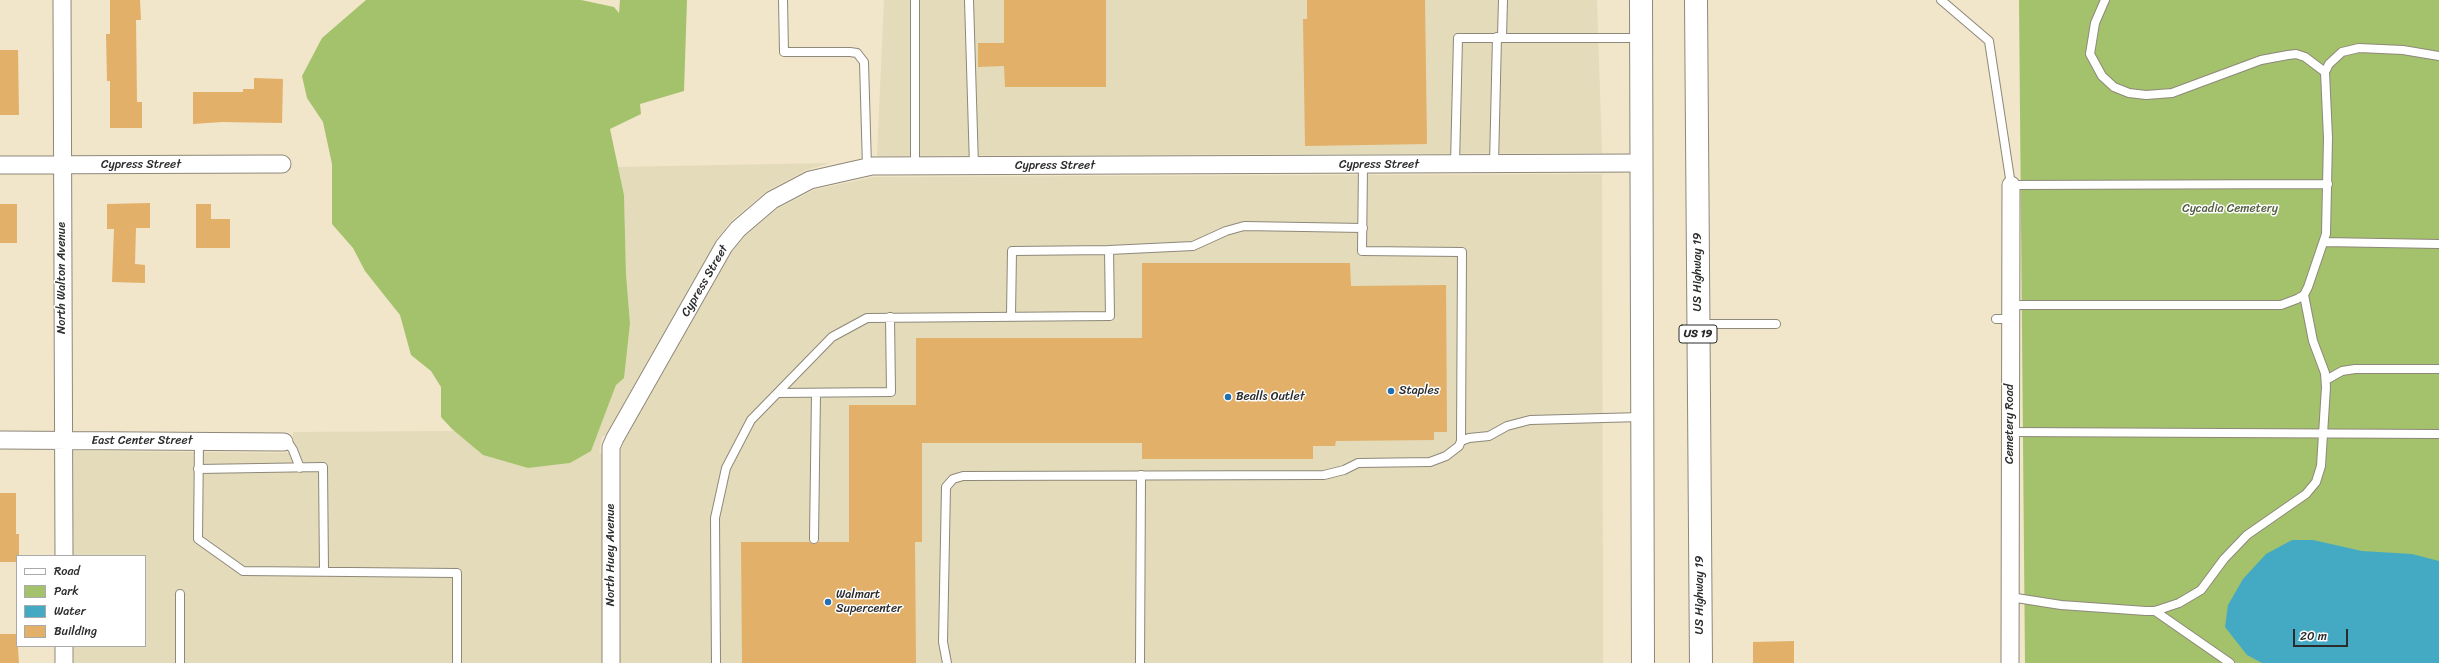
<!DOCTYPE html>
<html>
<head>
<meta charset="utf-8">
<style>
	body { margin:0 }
	#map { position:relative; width:2439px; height:663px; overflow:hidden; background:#f1e5ca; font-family:Sriracha,sans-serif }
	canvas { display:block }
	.legend { position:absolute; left:16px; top:555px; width:130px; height:92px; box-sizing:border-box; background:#fff; border:1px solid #aaa; margin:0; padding:5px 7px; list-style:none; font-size:12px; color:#2b2b2b }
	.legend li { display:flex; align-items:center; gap:8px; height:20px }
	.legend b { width:20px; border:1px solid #aaa }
	.scale { position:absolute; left:2293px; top:629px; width:55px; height:18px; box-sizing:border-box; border:2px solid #2b2b2b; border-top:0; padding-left:5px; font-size:12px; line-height:14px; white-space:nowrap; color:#2b2b2b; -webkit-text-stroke:3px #fff; paint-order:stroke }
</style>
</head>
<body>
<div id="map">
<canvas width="2439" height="663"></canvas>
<ul class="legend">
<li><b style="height:5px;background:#fff"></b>Road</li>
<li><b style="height:11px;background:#a3c26b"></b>Park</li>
<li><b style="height:11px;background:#44aac4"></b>Water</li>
<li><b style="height:11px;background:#e2b068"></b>Building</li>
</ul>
<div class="scale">20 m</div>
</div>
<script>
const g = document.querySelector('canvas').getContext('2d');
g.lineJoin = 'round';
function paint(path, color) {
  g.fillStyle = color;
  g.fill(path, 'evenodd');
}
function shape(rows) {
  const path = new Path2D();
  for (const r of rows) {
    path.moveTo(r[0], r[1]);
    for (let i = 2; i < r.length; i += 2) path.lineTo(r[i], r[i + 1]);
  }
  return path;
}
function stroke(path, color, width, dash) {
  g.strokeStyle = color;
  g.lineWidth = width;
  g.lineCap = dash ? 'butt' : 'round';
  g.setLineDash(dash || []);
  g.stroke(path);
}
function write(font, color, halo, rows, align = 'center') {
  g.font = font + ' Sriracha,sans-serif';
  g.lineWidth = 3;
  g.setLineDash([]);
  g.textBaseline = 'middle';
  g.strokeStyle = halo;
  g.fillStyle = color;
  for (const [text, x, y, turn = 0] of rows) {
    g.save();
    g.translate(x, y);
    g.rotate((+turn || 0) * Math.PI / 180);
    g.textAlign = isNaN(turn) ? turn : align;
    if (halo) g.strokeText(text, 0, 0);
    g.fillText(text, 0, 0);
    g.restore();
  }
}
paint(shape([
	[884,0,1597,0,1602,153,877,156],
	[830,163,806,170,767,191,732,220,717,239,605,436,602,436,599,452,602,454,602,663,74,663,73,646,145,646,145,556,73,556,73,451,293,453,293,432,455,431,483,455,528,468,570,463,600,427,616,385,630,323,626,274,624,195,618,167],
	[1602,174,1603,663,620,663,621,449,623,443,731,252,744,237,777,209,814,190,873,177]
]), '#e3dbba');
paint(shape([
	[366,0,581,0,614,7,619,13,620,0,687,0,684,91,640,104,641,114,610,129,624,195,626,274,630,323,624,378,616,385,591,451,570,463,528,468,483,455,452,429,441,417,441,387,431,371,411,355,400,315,365,271,353,248,332,224,332,164,323,122,307,98,302,76,322,38],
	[2019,0,2439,0,2439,663,2025,663]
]), '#a3c26b');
paint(shape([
	[2292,540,2313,540,2362,551,2412,554,2439,561,2439,663,2262,663,2247,655,2225,627,2228,605,2243,579,2266,554]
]), '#44aac4');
paint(shape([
	[110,0,140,0,141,20,136,20,137,102,142,102,142,128,110,128,110,81,107,81,106,34,110,34],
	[1004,0,1106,0,1106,87,1005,87,1004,66,978,67,978,43,1004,43],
	[1307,0,1425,0,1427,144,1305,146,1303,19,1307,19],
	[0,50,18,50,19,115,0,115],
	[254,78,283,79,282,123,222,122,193,124,193,92,243,92,243,89,254,89],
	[150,203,150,228,136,228,135,264,145,265,145,283,112,282,114,229,107,229,107,204],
	[0,204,17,204,17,243,0,243],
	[196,204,211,204,211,219,230,219,230,248,196,248],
	[1142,263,1350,263,1351,286,1446,285,1447,432,1434,432,1434,440,1336,441,1335,446,1313,446,1313,459,1142,459,1142,443,922,443,922,542,915,542,916,663,742,663,741,542,809,542,814,544,819,542,849,542,849,405,916,405,916,338,1142,338],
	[0,493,16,493,16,534,19,534,19,556,17,556,17,562,0,562],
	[0,634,17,634,19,663,0,663],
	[1794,641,1794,663,1753,663,1753,642]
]), '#e2b068');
const lane = shape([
	[783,0,784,52,850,52,857,53,864,62,867,167],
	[969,0,974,166],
	[1941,0,1989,41,2011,185,2328,184],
	[2105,0,2095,23,2090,54,2102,76,2114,87,2129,93,2146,95,2172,93,2261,60,2288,55,2296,54,2305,57,2325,72],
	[1502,37,1503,0],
	[1455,164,1458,38,1640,38],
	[1494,164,1497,37],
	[915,166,915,0],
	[1363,166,1362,251,1462,252,1461,441],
	[2324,242,2439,244],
	[2010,305,2281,305,2297,299,2304,295,2308,287,2326,234,2328,138,2325,72,2329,64,2342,52,2359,48,2403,50,2439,56],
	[1011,315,1012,251,1109,250],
	[1996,319,2010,319],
	[1699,324,1776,324],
	[2326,380,2342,371,2355,369,2439,369],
	[778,393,891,392,890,317],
	[2010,432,2439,434],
	[199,441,198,539,243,571,457,573,457,663],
	[284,442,289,444,293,450,300,468],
	[198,469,323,467,324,571],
	[814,539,816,393],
	[180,594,180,663],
	[2010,597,2061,605,2146,611,2155,611,2179,603,2201,590,2224,559,2247,535,2306,494,2316,482,2321,466,2326,387,2325,373,2313,341,2304,295],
	[2155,611,2230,663],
	[716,663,715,518,726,468,751,420,832,337,867,318,1110,316,1109,250,1193,246,1226,231,1244,226,1363,228],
	[947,663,943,642,946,487,953,479,963,476,1324,475,1344,470,1358,463,1430,462,1446,456,1459,446,1461,441,1469,438,1489,436,1507,426,1530,420,1641,417],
	[1140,663,1141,475]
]);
const street = shape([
	[62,0,64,556],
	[0,165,282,164],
	[0,440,284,442],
	[64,646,64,663],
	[611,663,611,447,615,438,724,246,738,229,772,200,810,180,872,166,1642,163],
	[2010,663,2011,185]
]);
const highway = shape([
	[1641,0,1643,663],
	[1696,0,1701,663]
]);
stroke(lane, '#8e887a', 10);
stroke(street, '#8e887a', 19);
stroke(highway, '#8e887a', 24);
stroke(lane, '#fff', 8);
stroke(street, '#fff', 17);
stroke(highway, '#fff', 22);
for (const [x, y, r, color] of [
	[1391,391,4,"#1f6fb2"],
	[1228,397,4,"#1f6fb2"],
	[828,602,4,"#1f6fb2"]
]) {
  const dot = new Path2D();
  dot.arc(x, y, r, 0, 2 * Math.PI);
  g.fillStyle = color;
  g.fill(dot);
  stroke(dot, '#fff', 1.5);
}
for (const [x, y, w] of [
	[1698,334,38]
]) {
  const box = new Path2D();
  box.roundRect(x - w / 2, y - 9, w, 18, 3);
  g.fillStyle = '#fff';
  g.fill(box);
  stroke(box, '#2b2b2b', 1);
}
write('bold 11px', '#2b2b2b', null, [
	["US 19",1698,334]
]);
write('12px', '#2b2b2b', '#fff', [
	["Cypress Street",141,165],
	["Cypress Street",1379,165],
	["Cypress Street",1055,166],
	["US Highway 19",1698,272,-90],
	["North Walton Avenue",62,278,-90],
	["Cypress Street",705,281,-60],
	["Cemetery Road",2010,424,-90],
	["East Center Street",142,441],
	["North Huey Avenue",611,555,-90],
	["US Highway 19",1700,595,-90]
]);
write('12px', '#556041', '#fff', [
	["Cycadia Cemetery",2230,209]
]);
write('12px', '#2b2b2b', '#fff', [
	["Staples",1399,391],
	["Bealls Outlet",1236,397],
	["Walmart",836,595],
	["Supercenter",836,609]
], 'left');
</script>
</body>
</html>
